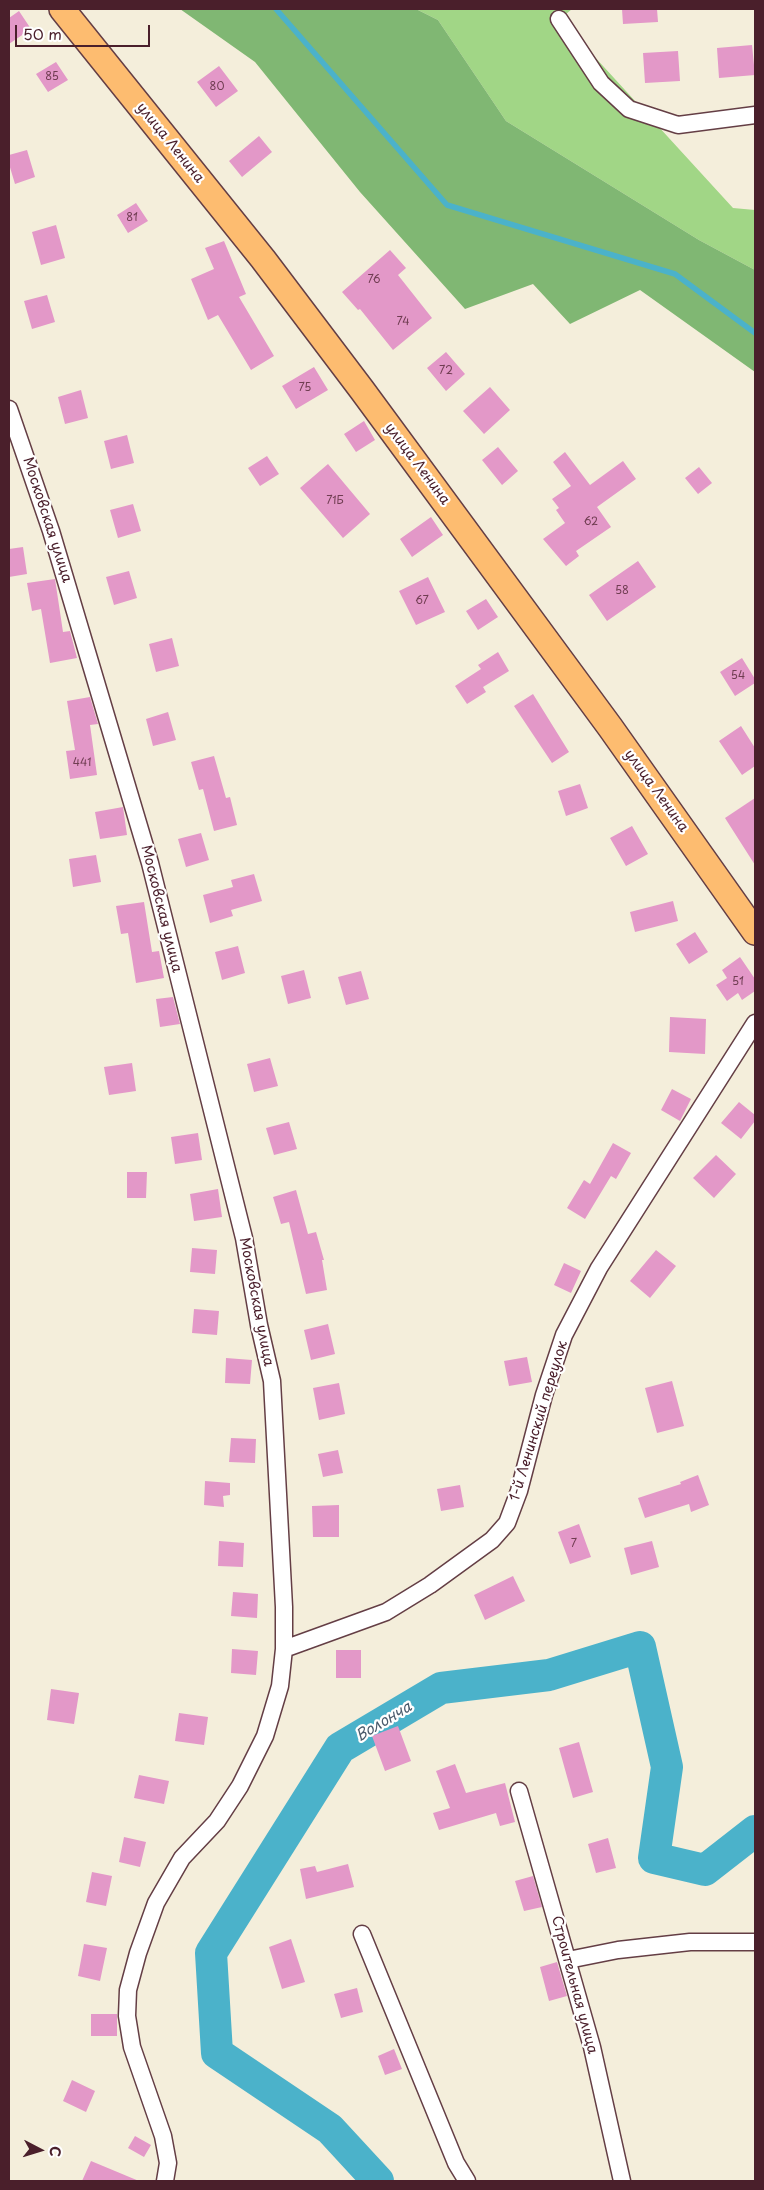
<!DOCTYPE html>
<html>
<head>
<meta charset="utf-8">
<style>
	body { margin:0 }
	#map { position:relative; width:764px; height:2190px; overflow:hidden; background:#f4eedb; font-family:"Playpen Sans",sans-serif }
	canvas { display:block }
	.frame { position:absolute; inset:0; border:10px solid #4a1f2b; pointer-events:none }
	.north { position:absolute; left:15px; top:2125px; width:50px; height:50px; -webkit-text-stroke:4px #fff; paint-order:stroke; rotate:95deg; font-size:14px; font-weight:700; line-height:20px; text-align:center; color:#4a1f2b }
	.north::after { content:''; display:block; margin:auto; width:18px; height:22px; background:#4a1f2b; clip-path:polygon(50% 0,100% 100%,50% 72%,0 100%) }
	.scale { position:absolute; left:15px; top:25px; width:135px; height:22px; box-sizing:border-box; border:2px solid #4a1f2b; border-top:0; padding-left:6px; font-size:15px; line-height:18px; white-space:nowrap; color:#4a1f2b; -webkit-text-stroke:4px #fff; paint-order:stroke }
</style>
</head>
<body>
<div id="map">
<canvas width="764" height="2190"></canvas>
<div class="frame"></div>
<div class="north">С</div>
<div class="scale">50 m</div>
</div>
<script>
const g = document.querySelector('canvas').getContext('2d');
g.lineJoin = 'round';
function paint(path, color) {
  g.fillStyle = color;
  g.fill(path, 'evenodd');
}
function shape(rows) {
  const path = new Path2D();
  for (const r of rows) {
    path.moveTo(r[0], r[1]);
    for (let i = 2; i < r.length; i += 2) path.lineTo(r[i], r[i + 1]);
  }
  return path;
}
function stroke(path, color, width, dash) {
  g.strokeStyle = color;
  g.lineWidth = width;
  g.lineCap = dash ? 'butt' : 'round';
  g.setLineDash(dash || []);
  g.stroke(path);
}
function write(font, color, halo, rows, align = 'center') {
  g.font = font + ' "Playpen Sans",sans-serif';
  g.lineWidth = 4.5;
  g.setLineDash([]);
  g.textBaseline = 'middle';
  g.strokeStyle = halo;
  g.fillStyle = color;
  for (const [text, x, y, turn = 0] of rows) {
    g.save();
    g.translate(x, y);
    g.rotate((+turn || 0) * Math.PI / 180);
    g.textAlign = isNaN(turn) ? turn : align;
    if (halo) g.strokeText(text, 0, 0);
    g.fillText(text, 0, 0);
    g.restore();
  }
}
paint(shape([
	[416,9,572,9,560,19,733,208,755,210,755,270,699,240,506,121,438,20]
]), '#a1d686');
paint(shape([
	[180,9,416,9,438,20,506,121,699,240,755,270,755,372,640,290,570,324,533,284,465,309,360,192,255,62]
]), '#80b773');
stroke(shape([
	[276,9,447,205,675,274,755,333]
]), '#4bb2ca', 5.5);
stroke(shape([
	[378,2181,330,2129,217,2053,211,1953,340,1748,441,1688,549,1675,640,1647,667,1767,654,1858,705,1870,755,1831]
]), '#4bb2ca', 32);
paint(shape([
	[622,9,657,9,658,22,623,24],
	[19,11,31,29,9,44,9,18],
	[752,45,755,75,719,78,717,48],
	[678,51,680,81,645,83,643,53],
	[56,62,68,80,48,92,36,74],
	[219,66,238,91,216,107,197,82],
	[259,136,272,152,242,177,229,161],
	[27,150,35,177,15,184,9,164,9,155],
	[136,203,148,221,128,233,117,215],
	[56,225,65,258,41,265,32,232],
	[224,241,246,294,239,297,274,356,251,370,218,315,208,320,191,279,214,269,205,248],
	[390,250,406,268,398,275,432,318,393,350,360,309,358,310,342,292],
	[47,295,55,322,32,329,24,301],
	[446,352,465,374,446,391,427,368],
	[314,367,328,390,296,409,282,386],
	[490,387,510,410,484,434,463,411],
	[81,390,88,418,65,424,58,397],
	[364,421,375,440,356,452,344,434],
	[127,435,134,463,111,469,104,441],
	[498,447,518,471,502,485,482,460],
	[565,452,590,485,623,461,636,479,597,507,611,527,576,551,579,556,566,566,543,539,565,523,556,510,559,508,552,499,571,486,553,462],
	[267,456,279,474,260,486,248,468],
	[328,464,370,514,343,538,300,488],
	[699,467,712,483,698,494,685,478],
	[133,504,141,531,118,538,110,510],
	[431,517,443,535,412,557,400,539],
	[23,547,27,574,9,577,9,549],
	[638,561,656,587,607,621,589,595],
	[129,571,137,598,114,605,106,577],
	[428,577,445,612,416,625,399,591],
	[55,579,63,632,70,631,77,658,50,663,41,609,32,611,27,583],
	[486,599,498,617,478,630,466,611],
	[172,638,179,666,156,672,149,644],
	[498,652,509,671,483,687,486,692,467,704,455,686,481,669,478,665],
	[742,658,755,679,755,683,735,696,720,672],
	[533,694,569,752,552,763,514,706],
	[90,697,98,724,90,725,97,775,70,779,66,751,75,750,67,701],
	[168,712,176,740,153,746,146,719],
	[741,726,755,748,755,766,742,775,719,741],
	[214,756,226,798,230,797,237,825,214,831,203,789,199,790,191,762],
	[580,784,588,808,566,816,558,791],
	[755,798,755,865,725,818],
	[123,807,127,835,100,839,95,812],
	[632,826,648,854,626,866,610,838],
	[201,833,209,860,186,867,178,839],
	[96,855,101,882,73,887,69,859],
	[254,874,262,901,231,910,233,916,210,923,203,895,233,887,231,880],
	[673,901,678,921,635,932,630,912],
	[144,902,152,952,159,951,164,978,136,983,128,933,121,934,116,906],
	[695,932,708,952,689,964,676,944],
	[238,946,245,973,222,980,215,952],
	[740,957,755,979,755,991,742,1000,738,993,727,1001,716,985,727,978,722,970],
	[304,970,311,998,288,1004,281,976],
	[361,971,369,999,346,1005,338,977],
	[173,997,180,1024,160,1027,156,999],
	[670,1017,706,1019,705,1054,669,1052],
	[270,1058,278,1086,254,1092,247,1064],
	[132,1063,136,1091,109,1095,104,1067],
	[672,1089,691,1099,680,1121,661,1110],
	[739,1102,755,1115,755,1121,741,1139,721,1123],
	[289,1122,297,1149,274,1155,266,1128],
	[198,1133,202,1160,175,1164,171,1137],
	[613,1143,631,1153,616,1179,611,1176,585,1219,567,1208,584,1180,590,1184],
	[716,1155,736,1174,714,1198,693,1178],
	[127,1172,147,1172,146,1198,127,1198],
	[218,1189,222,1217,194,1221,190,1194],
	[296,1190,308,1234,316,1232,324,1260,322,1260,327,1290,306,1294,289,1222,281,1224,273,1197],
	[192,1248,217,1250,215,1274,190,1272],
	[656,1250,676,1266,650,1298,630,1281],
	[564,1263,581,1271,571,1293,554,1285],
	[194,1309,219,1311,217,1335,192,1333],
	[328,1324,335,1354,311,1360,304,1330],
	[527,1357,532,1382,509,1386,504,1361],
	[226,1358,252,1360,250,1384,225,1383],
	[672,1381,684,1426,657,1433,645,1388],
	[339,1383,345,1414,319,1420,313,1388],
	[231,1438,256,1439,255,1463,229,1462],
	[338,1450,343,1473,323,1477,318,1454],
	[698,1475,709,1505,691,1512,689,1504,645,1518,638,1498,681,1484,680,1482],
	[205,1481,230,1483,230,1495,223,1496,224,1507,204,1505],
	[460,1485,464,1507,441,1511,437,1489],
	[339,1505,339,1537,313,1537,312,1506],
	[579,1524,591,1557,570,1564,558,1532],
	[219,1541,244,1543,243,1567,218,1566],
	[652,1541,659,1567,631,1575,624,1548],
	[513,1576,525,1601,485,1620,474,1595],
	[233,1592,258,1594,257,1618,231,1616],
	[232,1649,258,1651,256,1675,231,1673],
	[336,1650,361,1650,361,1678,336,1678],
	[51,1689,79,1693,74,1724,47,1720],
	[179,1713,208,1717,204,1745,175,1741],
	[398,1726,411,1761,385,1771,372,1736],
	[579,1742,593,1792,573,1798,559,1748],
	[455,1764,466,1793,505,1783,515,1822,500,1826,496,1813,439,1830,433,1813,450,1808,436,1771],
	[139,1775,169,1781,164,1804,134,1798],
	[124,1837,146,1842,140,1867,119,1862],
	[608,1838,616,1868,596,1873,588,1844],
	[348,1864,354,1887,306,1899,300,1869,315,1866,317,1872],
	[92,1872,112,1876,106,1906,86,1902],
	[533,1876,542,1907,524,1911,515,1881],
	[291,1939,305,1982,282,1989,269,1947],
	[84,1944,107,1948,100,1981,78,1976],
	[557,1962,567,1996,549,2001,540,1967],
	[357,1988,363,2012,341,2018,334,1994],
	[91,2014,117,2014,117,2036,91,2036],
	[394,2049,402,2069,385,2075,378,2056],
	[72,2080,95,2091,86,2112,63,2101],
	[135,2136,151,2145,144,2157,128,2148],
	[91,2161,139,2181,82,2181]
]), '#e398c8');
const minor = shape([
	[559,19,601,83,629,109,678,125,755,115],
	[9,409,51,531,150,863,244,1238,259,1325,272,1381,284,1607,284,1649,280,1686,265,1736,240,1786,217,1821,182,1858,156,1903,138,1953,128,1990,127,2016,132,2047,163,2136,168,2163,165,2181],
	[284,1649,386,1612,430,1585,492,1540,507,1523,519,1491,544,1395,564,1335,599,1268,755,1023],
	[519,1791,592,2047,622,2181],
	[362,1934,456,2163,467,2181],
	[568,1960,618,1950,690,1942,755,1942]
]);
const primary = shape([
	[62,9,263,259,362,390,610,727,755,932]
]);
stroke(minor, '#643e45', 19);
stroke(primary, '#643e45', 28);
stroke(minor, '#fff', 16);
stroke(primary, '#fdbc70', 25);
write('11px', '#703d52', null, [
	["85",52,77],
	["80",217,87],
	["81",132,218],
	["76",374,280],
	["74",403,322],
	["72",446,371],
	["75",305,388],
	["71Б",335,501],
	["62",591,522],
	["58",622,591],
	["67",422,601],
	["54",738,676],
	["441",82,763],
	["51",738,982],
	["7",574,1544]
]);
write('14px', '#4a1f2b', '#fff', [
	["улица Ленина",170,143,51],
	["улица Ленина",417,464,53],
	["Московская улица",47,520,72],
	["улица Ленина",656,791,54],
	["Московская улица",161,909,76],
	["Московская улица",256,1302,79],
	["1-й Ленинский переулок",539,1421,-73],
	["Строительная улица",574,1985,75]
]);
write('italic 15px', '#4a5a6b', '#fff', [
	["Волонча",384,1722,-31]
]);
</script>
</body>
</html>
